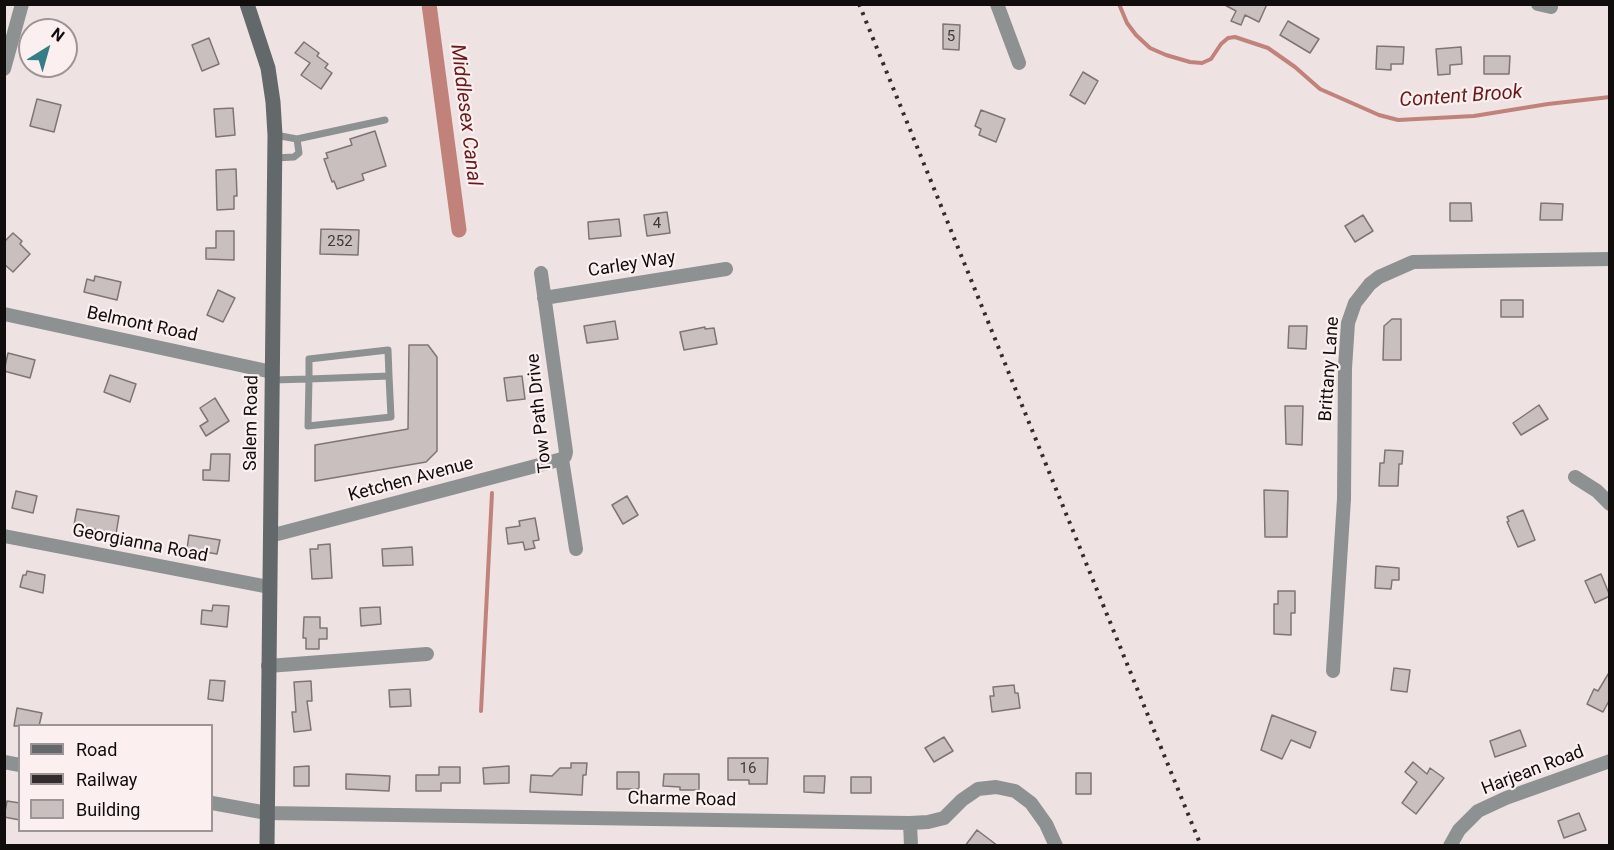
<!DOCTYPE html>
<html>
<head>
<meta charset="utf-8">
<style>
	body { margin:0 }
	#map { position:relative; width:1614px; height:850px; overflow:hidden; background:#eee3e2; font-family:Roboto,sans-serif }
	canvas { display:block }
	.frame { position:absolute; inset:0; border:6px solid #110d0d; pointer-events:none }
	.legend { position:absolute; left:18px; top:724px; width:195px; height:108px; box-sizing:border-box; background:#fbf0ef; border:2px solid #9d9595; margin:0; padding:8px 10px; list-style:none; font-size:18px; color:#110d0d }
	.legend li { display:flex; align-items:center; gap:12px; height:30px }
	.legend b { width:30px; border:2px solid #9d9595 }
	.north { position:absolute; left:18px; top:18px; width:60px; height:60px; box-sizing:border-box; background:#fbf0ef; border:2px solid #9d9595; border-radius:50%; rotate:37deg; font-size:16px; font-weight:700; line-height:24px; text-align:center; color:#110d0d }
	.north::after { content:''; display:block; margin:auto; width:21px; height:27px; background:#367e86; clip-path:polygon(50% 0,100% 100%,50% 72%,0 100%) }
</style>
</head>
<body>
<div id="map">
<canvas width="1614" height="850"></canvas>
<div class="frame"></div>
<ul class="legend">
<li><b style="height:8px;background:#63696a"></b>Road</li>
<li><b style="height:8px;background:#322d2c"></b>Railway</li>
<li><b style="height:16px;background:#c9bfbe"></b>Building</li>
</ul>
<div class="north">N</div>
</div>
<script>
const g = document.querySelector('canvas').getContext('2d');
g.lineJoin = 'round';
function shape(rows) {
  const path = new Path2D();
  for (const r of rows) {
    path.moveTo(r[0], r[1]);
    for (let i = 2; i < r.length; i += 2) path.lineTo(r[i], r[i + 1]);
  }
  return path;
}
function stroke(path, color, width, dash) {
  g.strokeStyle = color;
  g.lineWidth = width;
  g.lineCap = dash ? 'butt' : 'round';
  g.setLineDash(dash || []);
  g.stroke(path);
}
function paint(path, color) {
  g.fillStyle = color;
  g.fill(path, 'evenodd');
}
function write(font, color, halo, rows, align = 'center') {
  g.font = font + ' Roboto,sans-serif';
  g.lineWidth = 4.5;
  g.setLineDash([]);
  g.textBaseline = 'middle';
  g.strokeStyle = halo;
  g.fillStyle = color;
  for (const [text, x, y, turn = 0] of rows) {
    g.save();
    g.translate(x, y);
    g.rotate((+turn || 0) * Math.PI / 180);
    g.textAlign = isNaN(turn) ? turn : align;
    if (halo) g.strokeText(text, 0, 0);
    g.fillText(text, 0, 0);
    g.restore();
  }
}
stroke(shape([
	[1119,4,1127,23,1136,35,1150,48,1166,55,1190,62,1202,63,1211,59,1221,44,1228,38,1235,37,1268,48,1295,67,1320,89,1379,115,1398,120,1474,116,1548,104,1610,97],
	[481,711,492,493]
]), '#c2827c', 4);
stroke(shape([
	[429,4,459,230]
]), '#c2827c', 15);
const building = shape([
	[1223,4,1267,4,1259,22,1245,15,1241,25,1231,21,1236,11,1223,4],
	[1288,21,1319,39,1310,53,1280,35,1288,21],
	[943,24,960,25,959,50,943,49,943,24],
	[209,38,219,64,202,71,192,45,209,38],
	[304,42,319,53,317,56,328,64,325,68,332,73,321,89,301,75,310,63,295,53,304,42],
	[1377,46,1404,47,1403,64,1391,64,1391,70,1376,69,1377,46],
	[1461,47,1462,64,1450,65,1450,74,1438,75,1436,49,1461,47],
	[1484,56,1510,56,1509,74,1484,74,1484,56],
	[1083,72,1098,81,1085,104,1070,95,1083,72],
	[37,99,61,105,54,132,30,126,37,99],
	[233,108,235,135,216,137,214,109,233,108],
	[981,110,1005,119,996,142,979,135,981,129,975,126,981,110],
	[375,131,386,166,362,174,364,180,337,189,334,181,332,182,324,159,328,158,326,153,352,145,350,139,375,131],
	[236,169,237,196,234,196,234,209,217,210,216,170,236,169],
	[1450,203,1471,203,1472,221,1450,221,1450,203],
	[1541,203,1563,204,1562,220,1540,220,1541,203],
	[667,212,670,233,647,236,644,215,667,212],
	[1363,215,1373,231,1355,242,1345,226,1363,215],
	[619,219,621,236,589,239,588,222,619,219],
	[321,229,359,230,358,255,320,254,321,229],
	[216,231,234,231,234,260,206,259,206,248,216,248,216,231],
	[13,233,22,241,20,244,30,254,13,272,4,264,4,242,13,233],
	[95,276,121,282,117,300,84,292,87,279,94,281,95,276],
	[218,290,235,298,223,322,207,315,218,290],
	[1501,300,1523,300,1523,317,1501,317,1501,300],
	[1392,319,1401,319,1401,360,1383,360,1384,326,1392,319],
	[615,321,618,339,587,343,584,326,615,321],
	[1289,326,1307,326,1306,349,1288,348,1289,326],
	[705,327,705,329,714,328,717,344,684,350,680,332,705,327],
	[409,345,428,345,437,357,437,451,426,462,315,481,315,445,408,429,409,345],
	[8,353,35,360,30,378,4,371,8,353],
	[110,375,136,384,130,402,104,392,110,375],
	[522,376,525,399,507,401,504,378,522,376],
	[215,398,229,421,206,436,200,426,208,421,200,408,215,398],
	[1539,405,1548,419,1521,435,1513,423,1539,405],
	[1285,406,1303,406,1302,445,1286,444,1285,406],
	[1385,450,1403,451,1402,464,1399,464,1398,486,1379,486,1380,463,1384,463,1385,450],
	[211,454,230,454,229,481,203,480,203,470,210,470,211,454],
	[1264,490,1288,491,1287,537,1265,537,1264,490],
	[16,491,37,496,33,513,12,508,16,491],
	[627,496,638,515,623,524,612,505,627,496],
	[77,509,119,516,116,534,74,525,77,509],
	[1523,510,1535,540,1518,547,1507,522,1509,521,1507,517,1523,510],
	[535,518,539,540,533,541,535,548,525,550,523,542,508,544,506,528,520,526,519,521,535,518],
	[189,535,220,540,217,554,187,549,189,535],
	[330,544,332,578,312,579,310,549,318,549,318,545,330,544],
	[412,547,413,565,383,566,382,549,412,547],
	[1376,566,1399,568,1399,580,1392,580,1391,589,1375,588,1376,566],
	[27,571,45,575,43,593,20,587,23,575,26,575,27,571],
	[1601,574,1610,596,1595,603,1585,581,1601,574],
	[1278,591,1295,591,1295,613,1291,613,1291,635,1274,634,1274,604,1278,604,1278,591],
	[213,605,229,606,227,627,201,624,202,610,212,611,213,605],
	[380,607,381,624,361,626,360,608,380,607],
	[304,617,320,617,320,628,327,628,327,639,319,639,319,649,306,649,306,638,303,638,304,617],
	[1394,668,1410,670,1407,692,1391,690,1394,668],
	[1610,671,1610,699,1603,712,1587,704,1594,689,1598,691,1610,671],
	[210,680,225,681,223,701,208,699,210,680],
	[311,681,312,701,307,701,311,730,294,732,292,712,296,712,294,682,311,681],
	[1014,685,1015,693,1018,693,1020,708,992,712,990,696,994,696,993,687,1014,685],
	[410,689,411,706,390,707,389,690,410,689],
	[17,708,42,713,39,726,14,726,17,708],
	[1272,715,1316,732,1310,748,1291,740,1282,759,1261,750,1272,715],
	[1520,730,1526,746,1495,757,1490,741,1520,730],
	[944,737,953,751,934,762,925,748,944,737],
	[728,758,768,758,767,784,749,784,749,780,728,780,728,758],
	[1413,762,1427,774,1430,768,1444,778,1416,814,1402,803,1417,782,1405,772,1413,762],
	[571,763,587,763,586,775,583,775,582,795,530,792,531,775,552,776,560,768,571,768,571,763],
	[309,766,309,786,294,786,294,767,309,766],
	[509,766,509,783,484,784,483,768,509,766],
	[439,767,460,767,460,783,441,783,441,791,416,791,416,775,439,775,439,767],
	[617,772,639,772,639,789,617,789,617,772],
	[1076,773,1091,773,1091,794,1076,794,1076,773],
	[346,774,390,776,389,791,346,789,346,774],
	[664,774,699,774,699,790,680,790,680,787,663,786,664,774],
	[804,776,825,776,824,793,804,792,804,776],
	[851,777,871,777,871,793,851,793,851,777],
	[7,801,20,803,20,820,4,817,7,801],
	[1579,813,1586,830,1564,838,1558,821,1579,813],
	[977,830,998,846,965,846,977,830]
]);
paint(building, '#c9bfbe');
stroke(building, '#7e7574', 1.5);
stroke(shape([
	[275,135,297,139,299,153,294,157,275,158],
	[297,139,385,120],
	[272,380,309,379,389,376,388,350,309,359,309,379,308,426,391,417,389,376]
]), '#8d9192', 7);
stroke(shape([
	[997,4,1019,63],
	[1538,4,1551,7],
	[4,69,22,4],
	[541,273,566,452,565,456,562,459,576,549],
	[544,298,726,269],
	[4,314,272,372],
	[1575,477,1597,491,1610,504],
	[4,536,269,587],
	[270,536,562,459],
	[268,666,427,654],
	[1333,671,1344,499,1345,368,1348,323,1355,303,1370,284,1379,277,1413,262,1610,259],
	[4,762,20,765],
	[212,803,267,813,910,823,928,822,944,818,962,800,978,789,996,787,1015,791,1031,803,1046,824,1056,846],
	[910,823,911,846],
	[1450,846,1459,830,1478,811,1506,798,1610,761]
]), '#8d9192', 14);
stroke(shape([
	[247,4,268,68,273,102,275,135,267,846]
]), '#63696a', 15);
stroke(shape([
	[859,4,1201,846]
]), '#322d2c', 4, [3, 6]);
write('15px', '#3f3a39', null, [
	["5",951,37],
	["4",657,224],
	["252",340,242],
	["16",748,769]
]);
write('18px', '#110d0d', '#fbf0ef', [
	["Carley Way",632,265,-9],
	["Belmont Road",142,325,12],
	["Brittany Lane",1330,369,-86],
	["Tow Path Drive",540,413,-96],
	["Salem Road",252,423,-89],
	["Ketchen Avenue",411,480,-15],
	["Georgianna Road",140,544,11],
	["Harjean Road",1533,771,-21],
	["Charme Road",682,800,1]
]);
write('italic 20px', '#671a1a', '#fbf0ef', [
	["Content Brook",1461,97,-4],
	["Middlesex Canal",465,115,83]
]);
</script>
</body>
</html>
